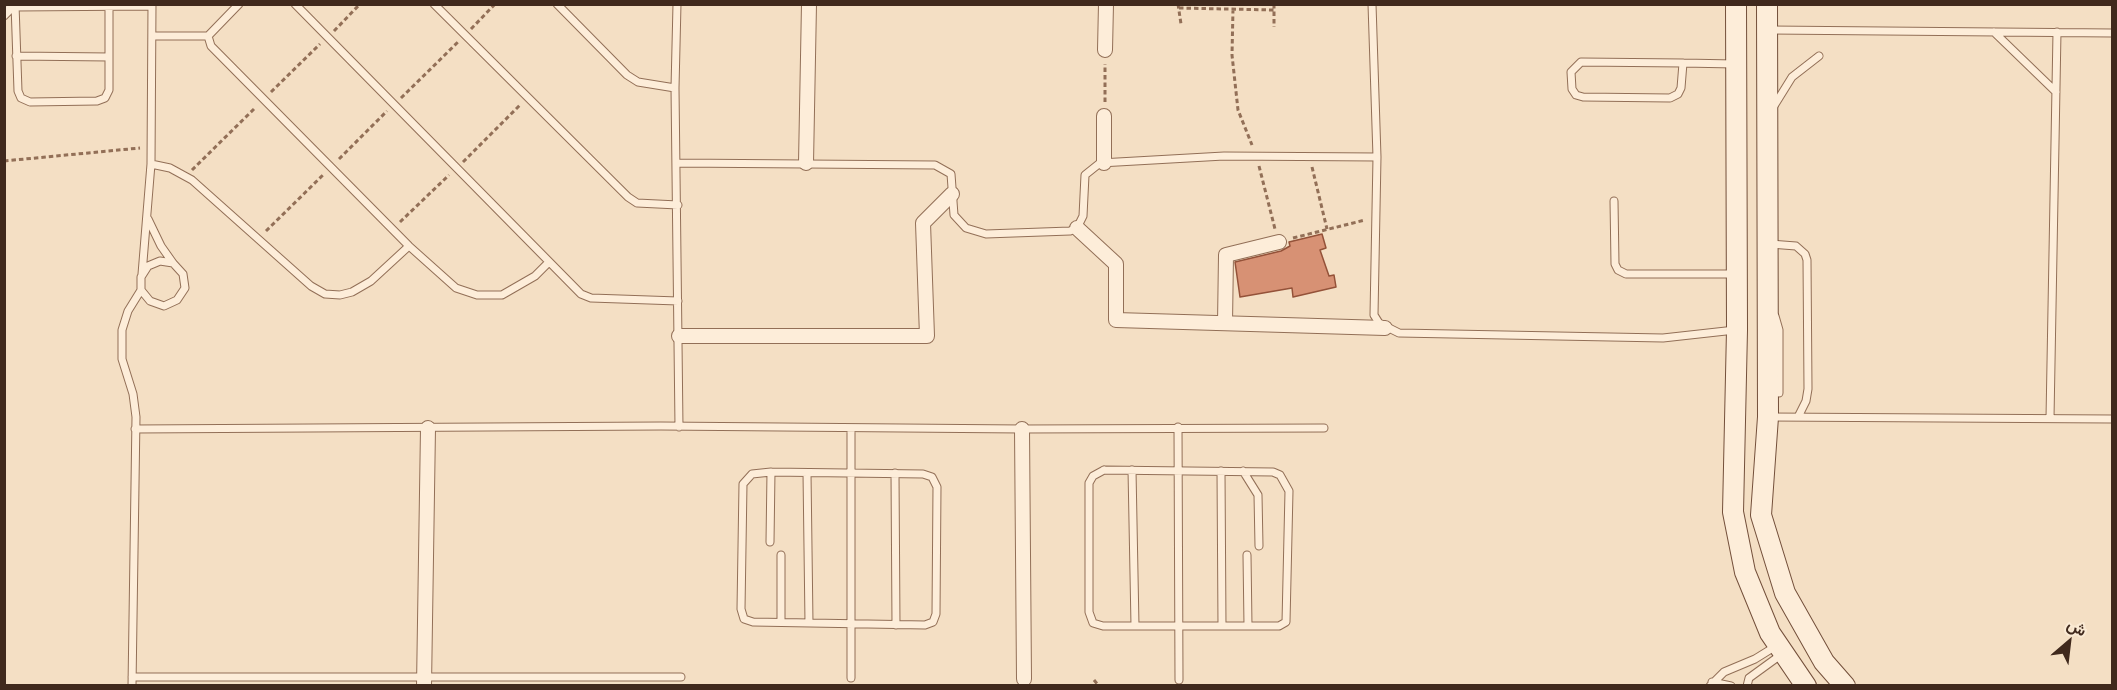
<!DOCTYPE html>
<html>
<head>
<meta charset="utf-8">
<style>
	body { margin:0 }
	#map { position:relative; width:2117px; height:690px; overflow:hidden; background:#f4dfc4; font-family:Literata,Vazirmatn,serif }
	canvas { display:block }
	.frame { position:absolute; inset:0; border:6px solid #40291d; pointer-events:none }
	.north { position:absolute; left:2039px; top:612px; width:60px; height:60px; -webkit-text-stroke:4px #faead4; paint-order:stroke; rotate:28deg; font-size:16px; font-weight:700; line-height:24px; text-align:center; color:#40291d }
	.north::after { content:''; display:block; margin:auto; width:21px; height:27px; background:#40291d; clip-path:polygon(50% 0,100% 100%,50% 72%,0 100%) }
</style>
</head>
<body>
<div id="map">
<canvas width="2117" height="690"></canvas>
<div class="frame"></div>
<div class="north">ش</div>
</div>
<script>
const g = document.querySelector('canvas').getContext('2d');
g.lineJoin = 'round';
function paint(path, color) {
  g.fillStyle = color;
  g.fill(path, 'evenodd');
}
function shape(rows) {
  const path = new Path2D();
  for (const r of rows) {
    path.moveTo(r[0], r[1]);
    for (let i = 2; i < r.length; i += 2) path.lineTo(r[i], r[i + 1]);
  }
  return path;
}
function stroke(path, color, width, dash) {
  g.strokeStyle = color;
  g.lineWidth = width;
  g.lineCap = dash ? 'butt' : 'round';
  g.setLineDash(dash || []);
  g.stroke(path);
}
const building = shape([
	[1322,234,1326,248,1320,250,1329,276,1334,275,1336,287,1293,297,1292,288,1240,297,1235,262,1281,251,1290,246,1289,242,1322,234]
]);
paint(building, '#d79174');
stroke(building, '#945239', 1.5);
const lane = shape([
	[15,4,18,91,21,98,30,102,97,101,105,98,109,90,109,4],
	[295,4,581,294,591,298,678,301],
	[434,4,628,197,637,203,678,205],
	[557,4,627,75,638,82,675,88],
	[677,4,675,88,679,427],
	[1372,4,1377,157,1374,315,1379,323,1399,333,1663,338,1735,330],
	[15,7,152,6],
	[4,16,9,11,10,4],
	[1770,30,2112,33],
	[1994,32,2056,92],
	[152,36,208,36],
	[208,36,211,46,409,246,456,288,477,295,502,295,535,276,549,262],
	[208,36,239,4],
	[16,56,109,57],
	[1683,63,1681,88,1678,94,1670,98,1583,97,1576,95,1572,89,1571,72,1581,62,1683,63,1735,64],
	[1774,106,1792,77,1819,56],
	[677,163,935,165,951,174,954,215,966,228,986,234,1070,231,1077,228,1083,216,1085,175,1100,163,1224,156,1377,157],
	[151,164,170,168,192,180,311,286,325,294,340,295,352,292,371,281,409,246],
	[1614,201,1615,264,1618,270,1626,274,1736,274],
	[148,219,161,246,173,263],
	[1770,244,1796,246,1805,254,1807,260,1808,389,1806,401,1798,417],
	[142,274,151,164,152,4],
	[1775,316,1779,330,1779,393],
	[1770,417,2112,419],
	[2050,418,2057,32],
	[1178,427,1179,680],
	[135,429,661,426,1022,429,1324,428],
	[1104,470,1273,472,1280,475,1289,491,1286,622,1279,626,1103,626,1093,623,1089,612,1089,483,1093,476,1104,470],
	[1132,470,1135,626],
	[1221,471,1222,626],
	[1243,471,1258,495,1259,546],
	[771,472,923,474,932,477,937,487,936,614,933,622,925,625,753,622,744,619,741,609,743,484,752,474,771,472],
	[807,473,809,623],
	[895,473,896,625],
	[770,542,771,472],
	[781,555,781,622],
	[1247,555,1248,626],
	[132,677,681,677],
	[851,678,851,428],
	[1712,682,1731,686],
	[132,686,136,417,133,394,122,359,122,330,128,311,141,290,141,277,148,266,160,261,173,263,183,274,185,288,177,300,164,306,150,301,141,290],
	[1710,686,1724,672,1755,659,1776,646],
	[1747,686,1749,678,1782,654]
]);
const street = shape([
	[1105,50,1106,4],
	[806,163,809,4],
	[1104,163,1104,116],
	[1077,228,1116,264,1116,320,1385,328],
	[1225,323,1226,255,1279,242],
	[679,336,927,336,923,223,952,194],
	[1022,429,1024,679],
	[424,686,428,428]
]);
const secondary = shape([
	[1736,4,1737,330,1733,512,1745,572,1770,633,1806,686],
	[1767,4,1768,417,1761,515,1785,593,1824,662,1845,686]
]);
stroke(lane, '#926f57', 9);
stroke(street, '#926f57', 16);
stroke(secondary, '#734f3a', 22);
stroke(shape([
	[1178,4,1181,24],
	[1274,4,1274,27],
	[1179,8,1274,10],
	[1233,9,1232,55,1238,110,1252,145],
	[471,29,495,4],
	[334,31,360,4],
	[271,92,320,44],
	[401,98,458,42],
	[1105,102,1105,64],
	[339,159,387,111],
	[4,161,140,148],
	[463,162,520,105],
	[1259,166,1275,229],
	[1312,167,1327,229],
	[192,170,256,107],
	[400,222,449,175],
	[266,231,323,175],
	[1293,238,1365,220],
	[1094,680,1099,686]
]), '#926f57', 3, [4.5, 3]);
stroke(lane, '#fdedd9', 7);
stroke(street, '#fdedd9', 14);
stroke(secondary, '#fdedd9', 20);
</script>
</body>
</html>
